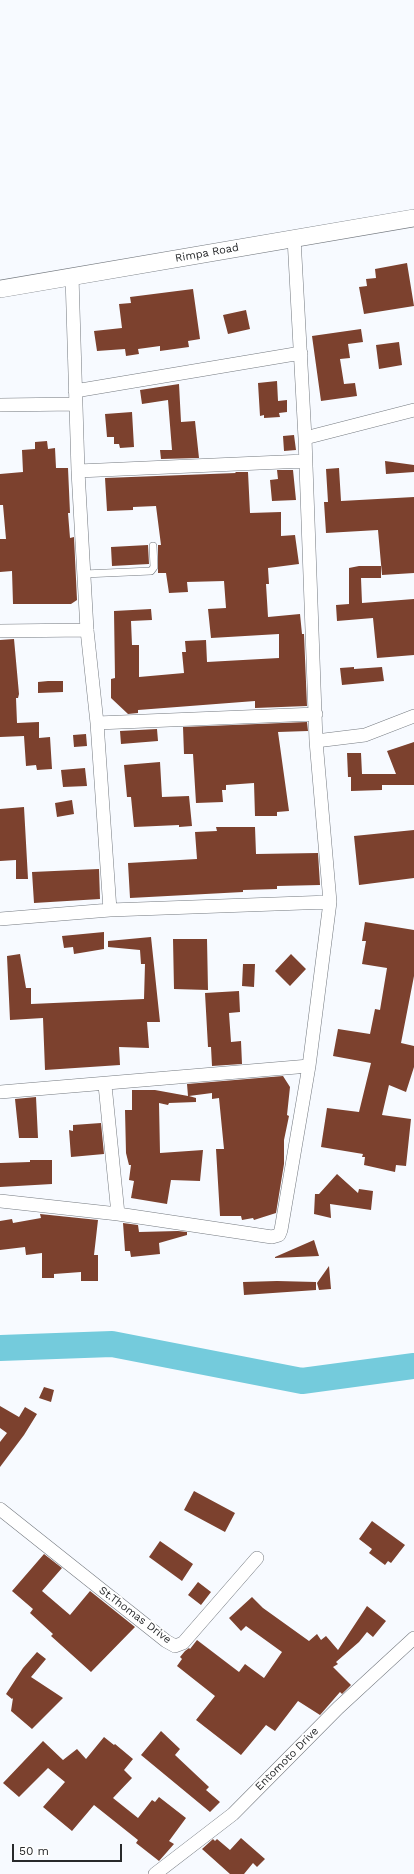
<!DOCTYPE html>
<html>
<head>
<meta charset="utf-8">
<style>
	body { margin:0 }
	#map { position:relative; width:414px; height:1874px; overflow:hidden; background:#f7faff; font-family:"Work Sans",sans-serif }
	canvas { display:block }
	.scale { position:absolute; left:12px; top:1844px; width:110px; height:18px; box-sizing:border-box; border:2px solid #27292b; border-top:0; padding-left:5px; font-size:12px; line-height:14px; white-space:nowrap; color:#27292b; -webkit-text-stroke:3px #fff; paint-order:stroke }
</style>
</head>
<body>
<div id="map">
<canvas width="414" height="1874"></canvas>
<div class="scale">50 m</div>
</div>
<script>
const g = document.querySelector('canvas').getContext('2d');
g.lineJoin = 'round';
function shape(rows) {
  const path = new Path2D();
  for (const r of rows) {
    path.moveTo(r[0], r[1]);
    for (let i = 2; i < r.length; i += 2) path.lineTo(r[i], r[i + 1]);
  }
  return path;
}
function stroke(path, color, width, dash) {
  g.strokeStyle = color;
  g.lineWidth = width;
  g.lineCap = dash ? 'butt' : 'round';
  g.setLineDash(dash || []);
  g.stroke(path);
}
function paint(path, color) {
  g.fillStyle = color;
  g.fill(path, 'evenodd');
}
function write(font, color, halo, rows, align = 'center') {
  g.font = font + ' "Work Sans",sans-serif';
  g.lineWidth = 4;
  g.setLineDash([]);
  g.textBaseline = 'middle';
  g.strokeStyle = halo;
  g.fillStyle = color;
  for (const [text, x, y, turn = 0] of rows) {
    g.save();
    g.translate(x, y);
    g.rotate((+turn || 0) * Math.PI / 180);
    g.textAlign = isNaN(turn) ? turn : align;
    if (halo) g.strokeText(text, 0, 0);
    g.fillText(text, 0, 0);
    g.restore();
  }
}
stroke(shape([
	[0,1348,112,1344,302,1381,414,1366]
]), '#74cbdc', 26);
paint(shape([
	[407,263,414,306,364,314,359,287,367,286,366,279,376,278,375,269],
	[193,289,200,339,188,341,189,347,160,351,160,346,138,349,139,354,126,356,125,349,97,351,94,331,122,328,119,304,131,303,130,297],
	[246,310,250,329,228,334,223,315],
	[361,329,363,342,348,344,350,358,340,359,344,384,355,383,357,396,321,401,312,336],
	[399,342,402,365,379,369,376,345],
	[277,381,278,401,287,400,287,412,279,413,280,417,264,418,264,415,260,416,258,383],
	[179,384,181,422,195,421,199,458,161,459,160,450,172,450,168,400,142,404,140,390],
	[132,412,134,447,120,448,119,444,114,444,114,437,107,437,105,414],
	[294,435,296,450,284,451,283,436],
	[47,441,48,449,55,448,56,468,68,468,70,513,68,513,70,538,74,537,77,600,71,604,13,604,12,571,0,572,0,539,6,539,3,505,0,505,0,474,23,472,22,450,35,449,35,442],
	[385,461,414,465,414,472,386,474],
	[339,468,341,501,414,497,414,573,382,575,378,530,326,533,324,502,328,502,326,469],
	[277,470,293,470,296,500,272,501,270,480,278,479],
	[235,472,248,472,250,513,281,512,281,536,295,535,299,564,268,568,269,584,266,584,268,617,300,614,302,634,304,634,307,706,255,708,255,701,138,710,138,713,128,714,111,698,111,679,115,678,114,611,151,609,152,620,131,621,132,645,139,645,139,677,184,673,182,652,186,652,185,641,206,640,207,662,279,658,279,634,211,638,208,609,226,608,224,581,187,582,188,592,169,593,166,573,158,573,158,545,161,545,156,506,133,507,133,510,107,511,105,478,236,473],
	[148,545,149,564,112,566,111,547],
	[359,566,381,566,381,578,361,578,362,603,414,599,414,655,377,658,373,618,337,621,336,605,349,604,349,568],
	[14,639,19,694,18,698,16,698,17,723,39,722,39,738,50,737,52,769,37,770,36,765,26,766,24,736,0,737,0,640],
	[354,667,354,669,382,667,384,681,342,685,340,668],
	[48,681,63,681,63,692,38,693,38,682],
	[307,722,308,731,278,732,289,811,277,812,277,816,255,816,254,783,226,785,226,790,222,790,223,802,196,803,193,754,184,754,183,727],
	[157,729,158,741,121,744,120,731],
	[86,734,87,746,74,747,73,735],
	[414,742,414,785,382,785,382,790,351,791,351,777,348,777,347,753,361,753,362,774,396,774,387,751],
	[160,762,162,797,189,796,192,826,179,827,179,825,134,827,131,797,127,797,124,765],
	[85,768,87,786,63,787,61,770],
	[72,800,74,814,57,817,55,803],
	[24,807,28,879,16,879,16,860,0,861,0,809],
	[216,827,255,827,256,854,318,853,320,885,277,886,277,889,243,890,243,892,130,898,128,863,197,859,195,832,217,831],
	[414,830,414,878,359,885,354,836],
	[99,869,100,899,34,903,32,872],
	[365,922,414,930,414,976,401,1043,414,1046,414,1067,406,1092,389,1085,382,1115,411,1119,406,1166,396,1165,395,1172,364,1165,365,1157,362,1157,363,1154,321,1147,327,1108,359,1112,371,1063,333,1056,338,1029,370,1034,375,1009,380,1010,387,968,362,964,366,941,362,941],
	[104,932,104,949,74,954,73,947,64,948,62,936],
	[151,937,160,1022,147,1022,149,1048,119,1047,120,1065,45,1070,43,1018,10,1020,7,956,20,954,26,988,31,988,31,1004,144,999,145,964,141,964,140,950,108,947,108,941],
	[173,939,207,939,208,990,174,989],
	[291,954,306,969,290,986,275,971],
	[243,964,255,964,254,987,242,986],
	[239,991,240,1012,229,1013,231,1042,241,1041,242,1064,212,1066,211,1047,208,1047,205,993],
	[283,1076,290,1087,287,1115,289,1116,284,1140,284,1164,276,1213,254,1220,253,1218,242,1220,241,1216,220,1216,216,1149,224,1149,219,1098,212,1099,212,1093,189,1096,196,1098,196,1102,169,1103,168,1105,159,1103,160,1153,203,1150,200,1181,171,1180,167,1204,131,1198,134,1181,129,1180,131,1165,129,1165,126,1153,125,1110,132,1110,132,1090,155,1090,188,1096,187,1084],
	[36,1097,38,1138,19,1138,15,1099],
	[101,1123,104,1154,71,1157,69,1130,73,1131,73,1125],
	[30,1160,52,1160,52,1184,0,1187,0,1163,30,1162],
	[337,1174,358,1193,359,1189,373,1191,371,1210,330,1204,331,1218,314,1214,315,1194,319,1194],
	[40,1214,98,1220,94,1255,98,1255,98,1281,81,1281,81,1272,54,1274,54,1278,42,1278,42,1253,26,1255,25,1247,0,1250,0,1221,12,1219,13,1223,41,1218],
	[123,1223,138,1225,139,1232,178,1231,187,1232,187,1235,159,1243,160,1254,131,1257,130,1251,125,1251],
	[314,1240,319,1256,275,1258,275,1257],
	[329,1266,331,1289,319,1290,317,1283],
	[277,1281,316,1282,316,1290,244,1295,243,1282],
	[44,1387,54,1390,51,1402,39,1398],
	[0,1406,19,1417,25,1407,37,1414,24,1435,0,1467,0,1442,7,1433,0,1428],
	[194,1491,235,1513,225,1532,184,1510],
	[372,1521,405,1545,391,1563,388,1561,385,1565,369,1553,372,1549,359,1539],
	[160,1541,193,1564,182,1581,149,1557],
	[44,1554,62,1568,42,1591,70,1615,90,1591,135,1627,91,1672,51,1636,53,1634,30,1613,33,1609,12,1591],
	[198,1582,211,1592,201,1605,188,1595],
	[252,1597,263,1608,309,1641,317,1634,321,1640,326,1636,338,1650,367,1606,386,1621,373,1637,367,1632,359,1642,336,1662,338,1664,333,1667,351,1685,342,1694,340,1692,320,1715,298,1701,275,1731,266,1725,241,1755,196,1720,215,1696,177,1666,182,1659,180,1657,185,1651,189,1648,190,1649,197,1640,239,1672,245,1664,264,1678,282,1652,246,1626,241,1631,229,1618],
	[37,1652,46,1659,31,1677,63,1698,32,1729,11,1711,13,1698,12,1699,6,1694,23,1668],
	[161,1731,180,1749,175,1755,209,1787,206,1790,220,1802,210,1812,141,1755],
	[104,1737,114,1745,115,1744,133,1759,124,1770,132,1778,113,1798,138,1818,152,1800,155,1802,159,1797,186,1818,169,1841,174,1844,159,1861,136,1843,138,1840,94,1805,72,1831,43,1807,65,1782,48,1768,19,1797,3,1783,43,1741,63,1760,77,1749,86,1759],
	[241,1838,265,1859,257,1867,253,1863,244,1874,230,1874,202,1849,213,1839,215,1841,217,1839,230,1850]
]), '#7c412e');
const service = shape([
	[84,574,151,571,154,567,153,546]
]);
const minor = shape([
	[72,276,78,471,87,630,97,723,110,910],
	[75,391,301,353],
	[0,405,76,404],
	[305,438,414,410],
	[78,471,305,461],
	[0,631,87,630],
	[97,723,316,714],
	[316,741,365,735,414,716],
	[0,919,110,910,330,902],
	[105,1085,118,1214],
	[0,1092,309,1066],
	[0,1201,118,1214,272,1237,279,1235,281,1230,309,1066,330,902,316,741,305,438,294,238],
	[0,1509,166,1641,175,1646,183,1643,257,1558],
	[155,1874,233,1814,338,1708,414,1638]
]);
const tertiary = shape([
	[0,289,414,218]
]);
stroke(service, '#757a80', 8);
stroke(minor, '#757a80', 14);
stroke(tertiary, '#757a80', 18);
stroke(service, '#fff', 7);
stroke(minor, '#fff', 13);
stroke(tertiary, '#fff', 17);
write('11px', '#27292b', '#fff', [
	["Rimpa Road",207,253,-10],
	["St.Thomas Drive",135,1615,37],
	["Entomoto Drive",287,1759,-45]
]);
</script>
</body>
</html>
